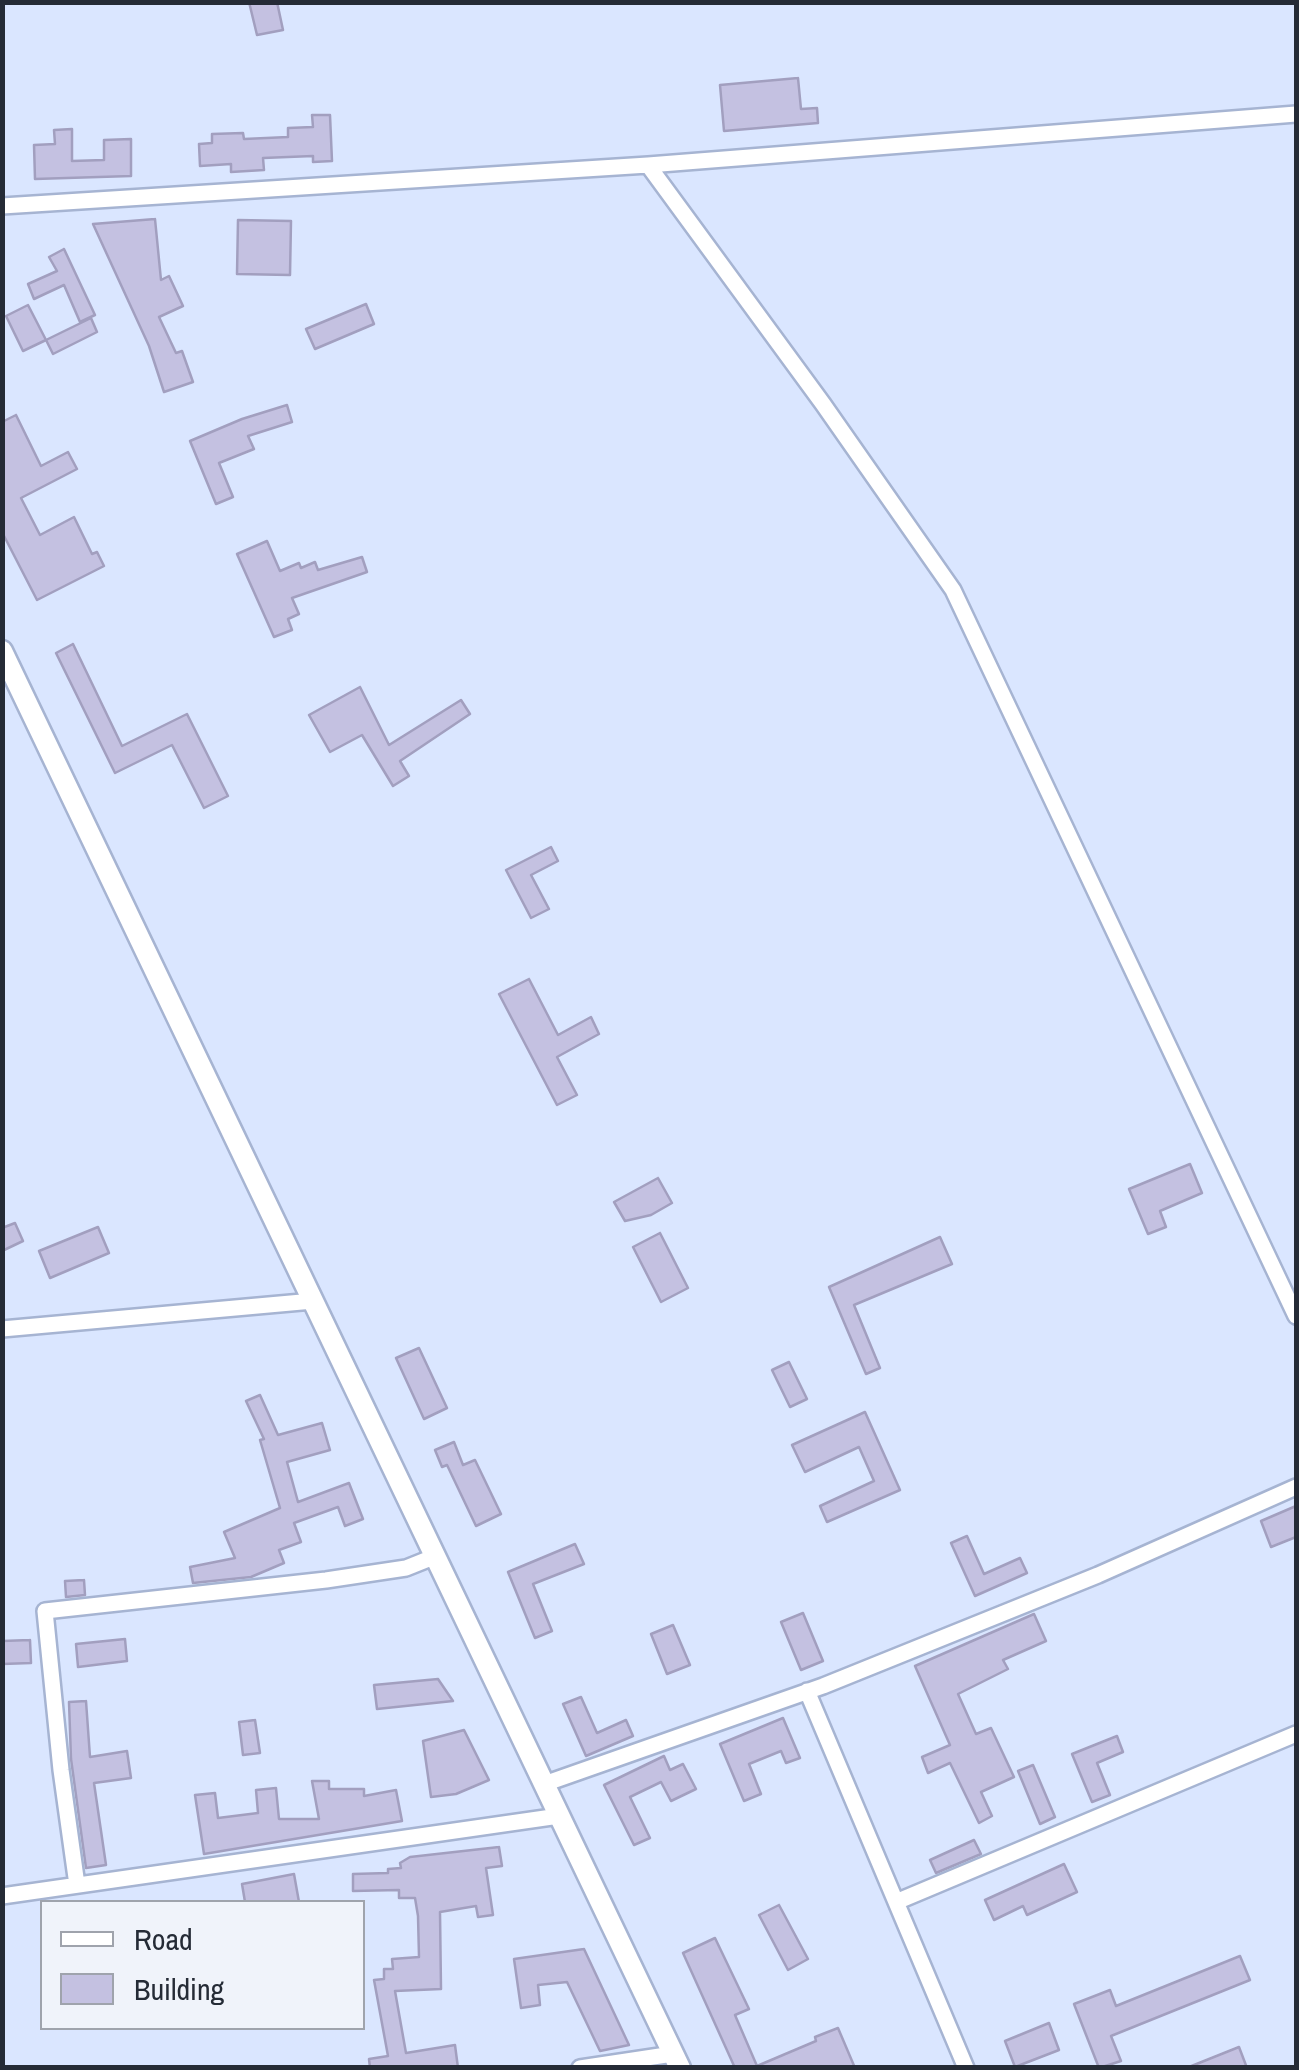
<!DOCTYPE html>
<html>
<head>
<meta charset="utf-8">
<style>
	body { margin:0 }
	#map { position:relative; width:1299px; height:2070px; overflow:hidden; background:#dae6ff; font-family:"Archivo Narrow",sans-serif }
	canvas { display:block }
	.frame { position:absolute; inset:0; border:5px solid #252b36; pointer-events:none }
	.legend { position:absolute; left:40px; top:1900px; width:325px; height:130px; box-sizing:border-box; background:#f0f3fa; border:2px solid #9fa3ac; margin:0; padding:12px 18px; list-style:none; font-size:30px; color:#252b36 }
	.legend li { display:flex; align-items:center; gap:20px; height:50px }
	.legend b { width:50px; border:2px solid #9fa3ac }
</style>
</head>
<body>
<div id="map">
<canvas width="1299" height="2070"></canvas>
<div class="frame"></div>
<ul class="legend">
<li><b style="height:12px;background:#fff"></b>Road</li>
<li><b style="height:28px;background:#c4c1e1"></b>Building</li>
</ul>
</div>
<script>
const g = document.querySelector('canvas').getContext('2d');
g.lineJoin = 'round';
function paint(path, color) {
  g.fillStyle = color;
  g.fill(path, 'evenodd');
}
function shape(rows) {
  const path = new Path2D();
  for (const r of rows) {
    path.moveTo(r[0], r[1]);
    for (let i = 2; i < r.length; i += 2) path.lineTo(r[i], r[i + 1]);
  }
  return path;
}
function stroke(path, color, width, dash) {
  g.strokeStyle = color;
  g.lineWidth = width;
  g.lineCap = dash ? 'butt' : 'round';
  g.setLineDash(dash || []);
  g.stroke(path);
}
const building = shape([
	[249,2,277,2,283,30,257,35,249,2],
	[798,78,801,109,817,108,818,123,724,131,720,85,798,78],
	[312,115,330,115,332,161,313,162,313,156,263,158,264,170,231,172,231,164,200,166,199,144,212,143,212,134,243,133,244,139,288,137,288,128,313,127,312,115],
	[72,129,72,161,104,160,104,140,131,139,131,176,35,179,34,145,55,144,54,130,72,129],
	[155,219,161,280,169,276,183,306,159,317,176,353,182,351,193,382,164,392,149,346,93,224,155,219],
	[238,220,291,221,290,275,237,274,238,220],
	[64,249,95,315,80,322,64,285,34,299,28,284,57,271,49,257,64,249],
	[366,304,374,324,315,349,306,329,366,304],
	[28,305,46,340,23,351,6,316,28,305],
	[91,318,97,332,53,354,46,340,91,318],
	[287,405,292,422,248,436,254,449,219,463,233,497,216,504,190,441,242,419,287,405],
	[16,415,41,466,68,452,77,469,21,498,40,535,74,517,92,554,97,552,104,566,37,600,2,532,2,422,16,415],
	[267,541,280,571,299,563,301,568,315,562,318,570,362,557,367,572,292,598,299,614,288,619,292,630,274,637,237,554,267,541],
	[73,644,122,746,187,714,228,796,204,808,172,745,115,773,56,653,73,644],
	[360,687,389,745,461,700,470,714,400,761,409,776,393,786,362,735,330,752,309,715,360,687],
	[551,847,558,861,531,875,549,909,531,918,506,870,551,847],
	[529,979,558,1035,591,1017,599,1034,557,1057,577,1095,557,1105,499,994,529,979],
	[1190,1164,1202,1193,1160,1211,1166,1227,1148,1234,1129,1189,1190,1164],
	[658,1178,672,1203,651,1215,625,1221,614,1202,658,1178],
	[15,1223,23,1241,2,1251,2,1228,15,1223],
	[98,1227,109,1253,50,1278,39,1251,98,1227],
	[660,1233,688,1288,661,1302,633,1247,660,1233],
	[940,1237,952,1264,854,1305,880,1368,866,1374,829,1287,940,1237],
	[419,1348,447,1408,424,1419,396,1358,419,1348],
	[789,1362,807,1399,790,1407,772,1370,789,1362],
	[260,1395,278,1435,322,1423,330,1450,287,1462,298,1502,349,1483,363,1519,345,1526,338,1507,294,1523,301,1542,279,1550,284,1563,251,1577,193,1583,190,1567,235,1558,224,1532,280,1508,260,1440,264,1439,246,1401,260,1395],
	[865,1412,900,1490,827,1522,820,1506,874,1481,859,1447,805,1472,792,1445,865,1412],
	[454,1442,463,1465,475,1460,501,1514,476,1526,447,1465,442,1467,435,1450,454,1442],
	[1296,1506,1296,1537,1271,1547,1261,1521,1296,1506],
	[967,1536,984,1574,1020,1558,1027,1573,975,1596,951,1543,967,1536],
	[575,1544,584,1564,533,1584,552,1631,535,1638,508,1572,575,1544],
	[84,1580,85,1595,66,1597,65,1581,84,1580],
	[803,1613,823,1661,801,1670,781,1622,803,1613],
	[1034,1614,1046,1641,1003,1660,1008,1669,958,1694,976,1734,991,1728,1014,1777,981,1792,992,1816,979,1823,950,1763,928,1773,922,1757,950,1745,915,1666,1034,1614],
	[673,1625,690,1665,667,1674,651,1634,673,1625],
	[125,1639,127,1661,78,1667,76,1644,125,1639],
	[30,1640,31,1663,2,1664,2,1641,30,1640],
	[438,1679,453,1701,377,1709,374,1685,438,1679],
	[581,1697,597,1733,626,1720,633,1736,586,1756,563,1704,581,1697],
	[86,1701,90,1757,127,1751,131,1778,94,1783,106,1865,86,1868,71,1759,69,1702,86,1701],
	[783,1718,800,1758,786,1763,781,1751,749,1764,761,1794,744,1801,720,1744,783,1718],
	[255,1720,260,1753,243,1755,239,1722,255,1720],
	[464,1730,489,1780,456,1794,431,1797,423,1741,464,1730],
	[1117,1736,1123,1752,1097,1763,1110,1795,1092,1802,1072,1754,1117,1736],
	[664,1756,670,1770,683,1764,696,1789,671,1801,661,1782,630,1797,650,1838,634,1845,604,1785,664,1756],
	[1033,1765,1055,1817,1040,1824,1018,1771,1033,1765],
	[312,1781,329,1781,329,1789,364,1789,364,1796,396,1790,402,1821,204,1854,195,1795,215,1793,218,1818,258,1813,256,1790,276,1788,279,1819,319,1819,312,1781],
	[974,1840,981,1854,936,1873,930,1860,974,1840],
	[499,1847,502,1866,486,1868,493,1915,478,1917,476,1906,440,1912,441,1989,395,1991,406,2053,455,2045,458,2068,370,2068,369,2059,388,2056,374,1980,384,1979,384,1969,393,1969,392,1959,419,1957,418,1916,415,1898,399,1898,399,1890,353,1891,353,1874,388,1873,388,1869,401,1868,400,1863,410,1857,499,1847],
	[1064,1864,1077,1892,1027,1915,1023,1906,994,1920,985,1900,1064,1864],
	[294,1874,299,1902,245,1902,242,1884,294,1874],
	[779,1905,808,1959,788,1970,759,1915,779,1905],
	[715,1938,749,2009,735,2015,757,2066,816,2041,815,2037,838,2028,855,2068,735,2068,683,1953,715,1938],
	[584,1949,629,2045,600,2051,567,1982,538,1985,540,2005,521,2008,514,1959,584,1949],
	[1240,1956,1250,1980,1111,2036,1121,2061,1099,2068,1074,2004,1110,1990,1116,2006,1240,1956],
	[1049,2023,1059,2050,1015,2067,1005,2041,1049,2023],
	[1239,2047,1247,2068,1189,2068,1189,2067,1239,2047]
]);
paint(building, '#c4c1e1');
stroke(building, '#a29fbf', 2.5);
const minor = shape([
	[648,165,823,404,953,590,1296,1316],
	[2,206,648,165,1296,114],
	[2,1329,313,1301],
	[807,1691,896,1902],
	[544,1784,823,1686,1098,1575,1296,1487],
	[77,1885,61,1770,45,1611,326,1580,406,1568,436,1556],
	[2,1896,559,1816],
	[580,2068,673,2054],
	[966,2068,896,1902,1296,1734]
]);
const tertiary = shape([
	[2,651,680,2068]
]);
stroke(minor, '#a6b4d2', 20);
stroke(tertiary, '#a6b4d2', 25);
stroke(minor, '#fff', 15);
stroke(tertiary, '#fff', 20);
</script>
</body>
</html>
